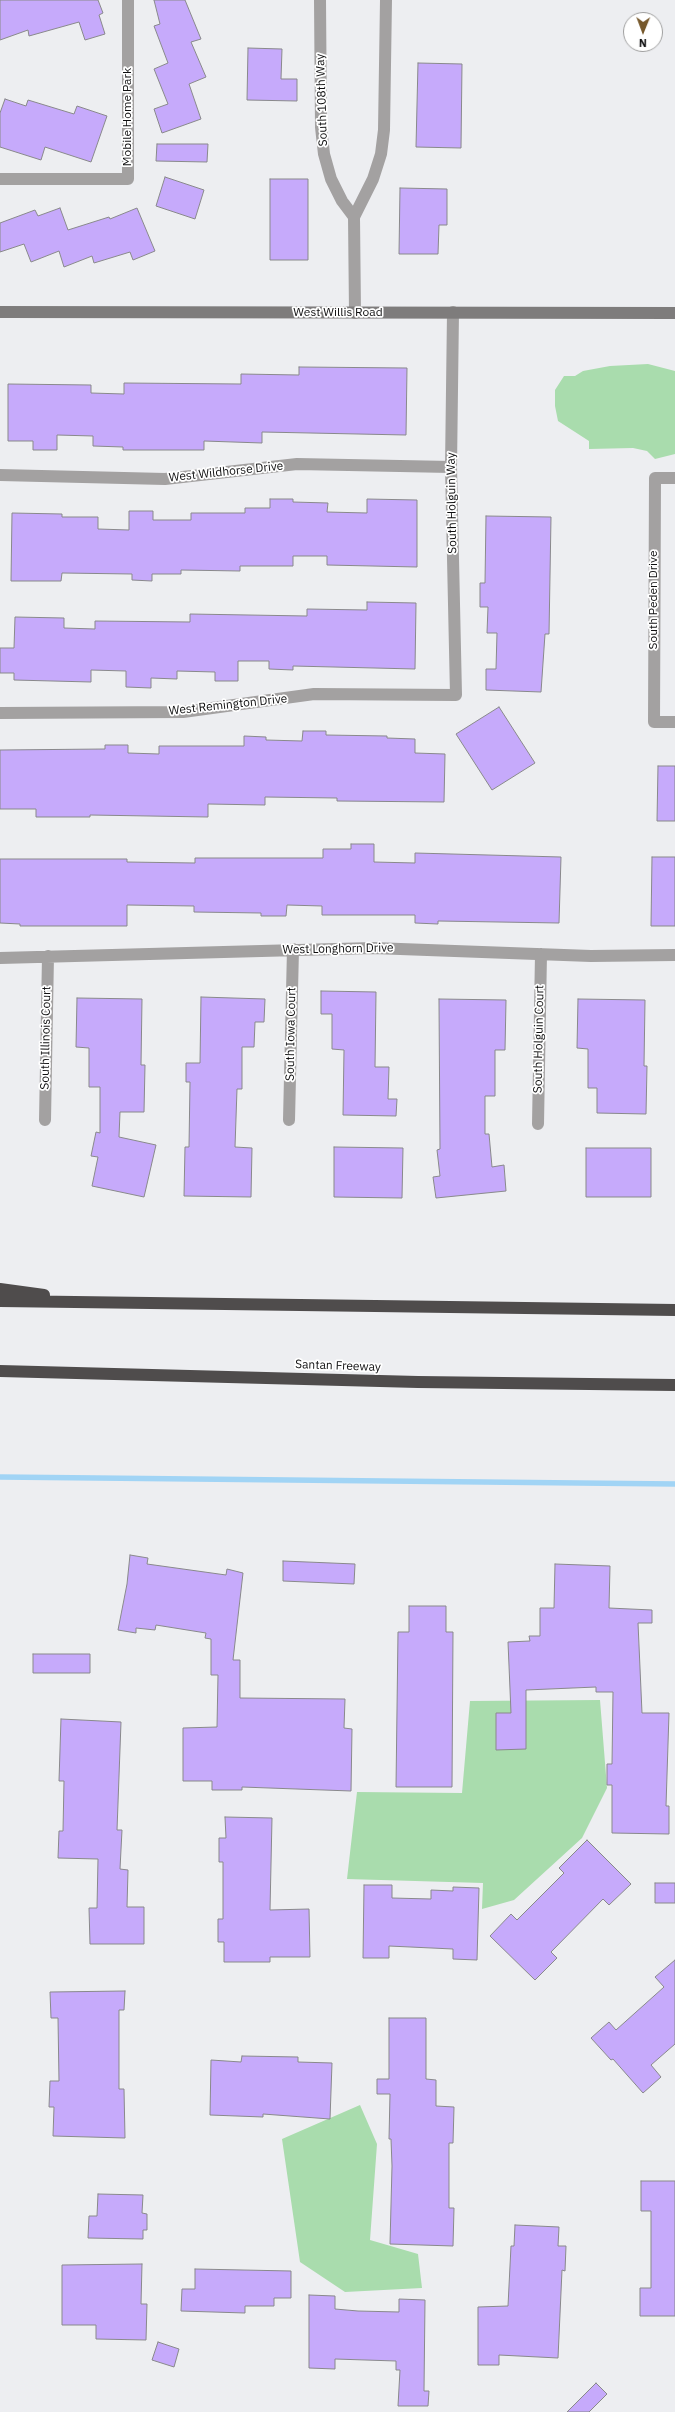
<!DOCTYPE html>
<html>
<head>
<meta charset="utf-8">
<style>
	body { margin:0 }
	#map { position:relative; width:675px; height:2412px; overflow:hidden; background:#edeef1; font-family:"IBM Plex Sans",sans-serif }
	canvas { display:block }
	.north { position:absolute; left:623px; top:12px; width:40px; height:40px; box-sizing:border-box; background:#fff; border:1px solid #9f9f9f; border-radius:50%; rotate:181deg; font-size:11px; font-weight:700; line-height:16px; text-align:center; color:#0e0e0f }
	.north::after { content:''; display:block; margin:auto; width:14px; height:18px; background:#76582c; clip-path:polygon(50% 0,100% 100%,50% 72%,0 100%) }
</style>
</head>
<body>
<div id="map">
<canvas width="675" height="2412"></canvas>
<div class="north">N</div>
</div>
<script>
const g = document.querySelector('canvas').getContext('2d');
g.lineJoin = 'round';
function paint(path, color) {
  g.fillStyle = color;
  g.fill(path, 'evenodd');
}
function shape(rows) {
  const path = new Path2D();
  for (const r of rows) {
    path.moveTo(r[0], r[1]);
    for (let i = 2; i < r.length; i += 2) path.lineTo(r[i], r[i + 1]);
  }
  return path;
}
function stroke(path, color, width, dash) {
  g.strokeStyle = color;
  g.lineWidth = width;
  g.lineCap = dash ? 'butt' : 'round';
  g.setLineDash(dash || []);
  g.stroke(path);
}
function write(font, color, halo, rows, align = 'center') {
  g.font = font + ' "IBM Plex Sans",sans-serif';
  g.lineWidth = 3.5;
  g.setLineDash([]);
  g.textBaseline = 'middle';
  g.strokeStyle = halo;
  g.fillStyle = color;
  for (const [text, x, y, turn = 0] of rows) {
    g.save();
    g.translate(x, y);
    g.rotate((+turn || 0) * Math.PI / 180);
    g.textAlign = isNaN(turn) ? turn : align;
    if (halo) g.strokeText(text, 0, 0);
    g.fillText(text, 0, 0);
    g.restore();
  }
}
paint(shape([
	[648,364,675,371,675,454,655,459,647,451,633,448,589,449,589,441,558,421,555,406,555,390,564,376,575,376,583,371,610,366],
	[600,1700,607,1788,582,1838,514,1900,482,1909,483,1883,347,1879,357,1792,462,1793,470,1701],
	[360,2105,377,2144,370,2240,418,2254,422,2288,345,2292,300,2262,282,2139]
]), '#a9dcad');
stroke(shape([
	[0,1477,675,1484]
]), '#a1d4f5', 5.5);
const building = shape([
	[0,0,98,0,103,13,99,15,105,34,85,40,79,22,29,36,28,30,0,40,0,0],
	[154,0,185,0,201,39,191,42,206,77,189,84,201,119,162,133,154,109,168,104,154,69,168,63,154,26,160,24,154,0],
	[248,48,282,49,281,79,297,79,297,101,247,100,248,48],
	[418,63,462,64,461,148,416,147,418,63],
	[5,99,26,106,28,100,74,114,77,106,107,116,91,162,45,147,41,160,0,147,0,113,5,99],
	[157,144,208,144,207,162,156,161,157,144],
	[165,177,204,190,195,219,156,206,165,177],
	[270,179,308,179,308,260,270,260,270,179],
	[400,188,447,189,447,225,439,225,438,254,399,254,400,188],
	[60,208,68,230,109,217,110,219,137,208,155,251,133,260,130,252,94,263,92,256,64,267,59,251,31,262,24,244,0,252,0,223,35,210,38,216,60,208],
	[299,367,407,368,406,435,262,432,262,443,204,441,204,450,123,450,123,447,93,446,93,436,57,435,57,450,33,450,33,441,8,441,8,384,91,385,91,393,124,394,124,383,241,384,241,374,299,375,299,367],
	[270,499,293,499,293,502,328,503,327,512,367,513,367,499,417,500,417,567,327,565,327,556,293,556,293,566,240,566,240,571,181,570,181,574,152,574,152,581,132,580,132,574,62,573,61,581,11,581,12,513,62,514,62,517,98,517,98,529,129,530,129,511,153,511,153,520,191,520,191,513,245,513,245,508,270,508,270,499],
	[486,516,551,517,549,634,545,634,541,692,486,690,486,669,496,669,497,633,487,633,488,607,480,607,480,583,485,583,486,516],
	[367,602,416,603,415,669,293,666,293,670,269,669,269,661,238,661,238,681,215,681,215,672,177,671,177,679,151,678,151,688,126,687,126,671,91,670,91,682,14,680,14,673,0,673,0,648,14,648,15,617,64,618,64,628,95,629,95,621,190,622,190,614,307,616,307,609,367,610,367,602],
	[499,707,535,763,492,790,456,734,499,707],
	[303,731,326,731,326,735,387,736,387,738,415,739,415,753,445,754,444,802,337,801,337,798,265,797,265,805,208,804,208,817,90,815,90,817,36,817,36,809,0,809,0,750,105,749,105,745,128,745,128,753,159,754,159,746,244,746,244,736,266,737,266,740,302,741,303,731],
	[658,766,675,766,675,821,657,821,658,766],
	[351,844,374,844,374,862,415,863,415,853,561,857,559,923,438,921,438,924,415,923,415,915,322,915,322,906,287,905,286,916,261,916,261,913,194,912,194,906,127,905,127,926,20,926,20,924,0,923,0,859,127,859,127,862,195,863,195,858,323,858,323,849,351,849,351,844],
	[652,857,675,857,675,926,651,926,652,857],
	[321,991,376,992,375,1067,389,1067,388,1099,397,1099,396,1116,343,1115,344,1050,332,1049,332,1014,321,1014,321,991],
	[201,997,265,999,264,1022,255,1022,254,1047,242,1047,242,1089,237,1089,235,1147,252,1148,251,1197,184,1196,185,1147,189,1147,190,1082,186,1082,186,1063,200,1063,201,997],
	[77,998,142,999,141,1065,145,1065,144,1112,120,1112,119,1137,156,1145,144,1197,92,1186,98,1157,91,1156,96,1132,100,1133,100,1087,89,1087,89,1048,76,1047,77,998],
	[439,999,506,1000,505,1050,495,1050,495,1096,485,1096,485,1134,489,1134,492,1167,504,1165,506,1191,436,1198,433,1177,440,1176,437,1150,440,1149,439,999],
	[578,999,645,1000,644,1066,647,1066,646,1114,597,1113,597,1088,588,1088,588,1049,577,1048,578,999],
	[334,1147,403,1148,402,1198,334,1197,334,1147],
	[586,1148,651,1148,651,1197,586,1197,586,1148],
	[130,1555,148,1558,147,1564,226,1575,227,1569,243,1573,233,1660,240,1660,240,1698,345,1699,344,1728,352,1729,351,1791,242,1787,242,1790,212,1790,212,1781,183,1781,183,1728,217,1727,218,1675,211,1675,211,1639,205,1638,206,1633,156,1625,155,1630,136,1628,136,1633,118,1630,127,1584,130,1555],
	[283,1561,355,1564,354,1584,283,1581,283,1561],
	[555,1564,610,1566,609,1608,652,1610,652,1623,638,1623,642,1713,669,1713,666,1806,669,1806,669,1834,612,1833,612,1785,607,1785,607,1764,612,1764,613,1692,596,1692,596,1687,526,1690,526,1749,496,1750,496,1713,511,1713,508,1642,530,1641,529,1636,540,1636,540,1608,554,1608,555,1564],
	[409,1606,446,1606,446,1632,453,1632,452,1787,396,1787,398,1632,409,1632,409,1606],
	[33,1654,90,1654,90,1673,33,1673,33,1654],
	[61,1719,121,1722,117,1830,122,1830,120,1869,128,1870,127,1907,144,1907,144,1944,90,1944,89,1908,97,1908,98,1859,58,1858,59,1831,63,1831,64,1781,59,1781,61,1719],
	[225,1817,272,1818,270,1910,309,1909,310,1957,270,1957,270,1962,224,1962,224,1942,218,1942,218,1919,223,1919,223,1862,219,1862,219,1838,226,1838,225,1817],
	[587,1840,631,1884,609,1905,603,1899,551,1952,557,1958,535,1980,490,1936,511,1914,517,1920,564,1873,559,1868,587,1840],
	[655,1883,675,1883,675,1903,655,1903,655,1883],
	[364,1885,392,1885,392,1898,431,1899,431,1890,453,1891,453,1887,479,1888,477,1960,453,1959,453,1949,389,1946,389,1958,363,1958,364,1885],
	[675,1960,675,2044,651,2065,661,2077,643,2093,613,2059,611,2060,591,2038,609,2022,616,2030,664,1987,655,1977,675,1960],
	[125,1991,124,2010,119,2010,119,2089,124,2089,125,2138,53,2136,54,2107,49,2107,50,2081,59,2081,58,2018,51,2018,50,1992,125,1991],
	[389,2018,426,2018,426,2079,436,2080,436,2106,454,2107,453,2143,449,2143,449,2208,454,2208,453,2246,390,2244,392,2166,391,2139,389,2139,390,2094,377,2094,377,2079,389,2079,389,2018],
	[242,2056,298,2057,298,2062,332,2063,330,2119,263,2114,263,2117,210,2115,211,2060,241,2062,242,2056],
	[641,2181,675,2181,675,2316,640,2316,640,2288,651,2288,651,2211,641,2211,641,2181],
	[98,2194,143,2195,142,2213,147,2214,147,2230,143,2230,143,2239,88,2238,89,2216,97,2216,98,2194],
	[515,2225,559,2227,558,2246,566,2246,565,2271,562,2270,558,2358,499,2355,499,2365,478,2365,478,2307,508,2306,511,2246,514,2246,515,2225],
	[142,2264,141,2304,147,2304,146,2340,96,2339,96,2325,62,2325,62,2265,142,2264],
	[195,2269,291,2271,291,2298,274,2298,274,2306,245,2306,245,2313,181,2311,182,2289,195,2289,195,2269],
	[309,2295,335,2296,335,2309,358,2311,399,2312,399,2299,425,2300,424,2391,429,2391,428,2406,398,2406,400,2370,396,2370,396,2361,335,2359,335,2369,309,2368,309,2295],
	[158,2342,179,2349,174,2367,152,2360,158,2342],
	[596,2383,607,2394,589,2412,567,2412,596,2383]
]);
paint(building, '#c6aafb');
stroke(building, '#89898b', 1);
stroke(shape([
	[320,0,321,127,324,154,331,179,342,201,354,217],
	[0,179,128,179,128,0],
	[355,313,354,217,373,179,381,154,384,130,386,0],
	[0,475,165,479,297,464,451,467],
	[675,478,655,478,654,722,675,722],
	[0,713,183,712,314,694,456,695,451,467,453,312],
	[0,958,373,948,591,956,675,955],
	[45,1120,48,956],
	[289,1120,293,949],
	[538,1124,541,954]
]), '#a3a1a1', 12);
stroke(shape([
	[0,312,675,313]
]), '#7e7c7c', 12);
stroke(shape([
	[0,1289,44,1295],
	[0,1301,675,1310],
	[0,1371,418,1382,675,1385]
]), '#4f4c4c', 12);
write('12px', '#0e0e0f', '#fff', [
	["South 108th Way",322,100,-92],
	["Mobile Home Park",128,117,-90],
	["West Willis Road",338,313],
	["West Wildhorse Drive",226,472,-6],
	["South Holguin Way",452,503,-91],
	["South Peden Drive",654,600,-90],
	["West Remington Drive",228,705,-6],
	["West Longhorn Drive",338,949,-1],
	["South Iowa Court",291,1034,-89],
	["South Illinois Court",46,1038,-89],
	["South Holguin Court",539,1039,-89],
	["Santan Freeway",338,1366,2]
]);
</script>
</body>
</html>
